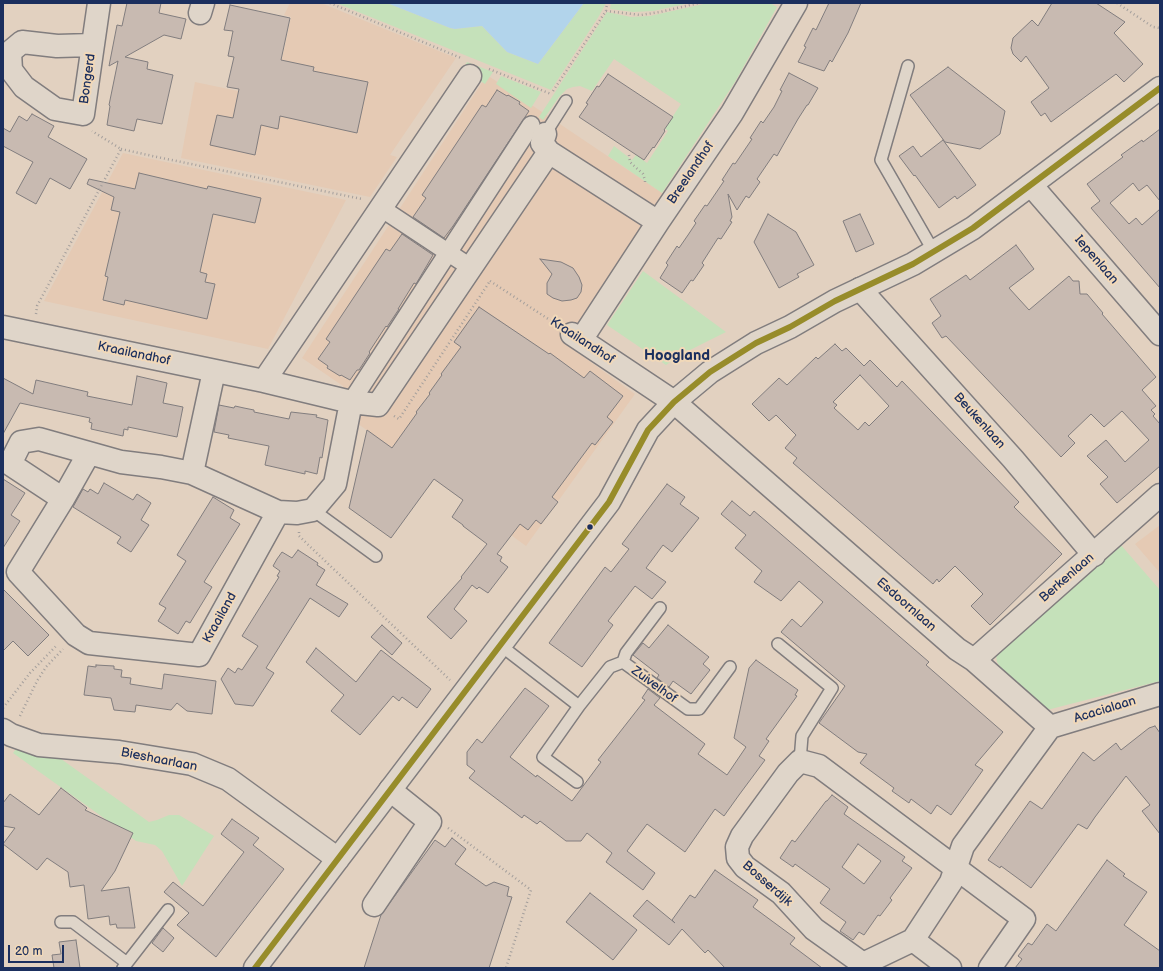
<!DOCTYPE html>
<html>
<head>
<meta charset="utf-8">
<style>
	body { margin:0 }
	#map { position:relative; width:1163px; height:971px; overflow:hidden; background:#e2d1c0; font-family:"Balsamiq Sans",sans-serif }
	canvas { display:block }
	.frame { position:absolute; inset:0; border:4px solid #1b2f5e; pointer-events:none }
	.scale { position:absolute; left:8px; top:945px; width:56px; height:18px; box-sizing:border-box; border:2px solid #1b2f5e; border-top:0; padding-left:5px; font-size:12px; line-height:14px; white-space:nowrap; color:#1b2f5e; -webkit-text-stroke:3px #f1d8b8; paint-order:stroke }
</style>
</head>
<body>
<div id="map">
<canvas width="1163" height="971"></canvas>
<div class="frame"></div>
<div class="scale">20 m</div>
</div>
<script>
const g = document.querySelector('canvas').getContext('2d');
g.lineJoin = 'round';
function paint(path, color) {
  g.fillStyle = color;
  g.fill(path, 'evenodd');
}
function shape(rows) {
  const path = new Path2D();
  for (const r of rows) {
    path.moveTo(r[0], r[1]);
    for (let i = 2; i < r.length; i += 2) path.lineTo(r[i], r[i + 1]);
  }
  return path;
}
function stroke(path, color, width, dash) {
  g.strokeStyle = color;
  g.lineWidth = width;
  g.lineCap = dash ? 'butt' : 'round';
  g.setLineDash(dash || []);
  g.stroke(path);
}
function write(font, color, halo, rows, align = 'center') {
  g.font = font + ' "Balsamiq Sans",sans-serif';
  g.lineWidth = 4;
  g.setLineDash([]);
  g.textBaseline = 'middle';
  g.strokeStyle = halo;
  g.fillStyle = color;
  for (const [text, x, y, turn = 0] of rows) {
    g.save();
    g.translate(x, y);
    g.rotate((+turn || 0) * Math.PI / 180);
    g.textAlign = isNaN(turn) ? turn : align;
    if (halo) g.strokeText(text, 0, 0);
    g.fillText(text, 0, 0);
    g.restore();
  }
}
paint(shape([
	[290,3,321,3,456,58,390,155,397,157,370,197,181,158,195,82,238,91,243,77,282,59,291,17,284,15],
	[487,75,667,196,567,345,635,394,526,546,339,410,343,386,302,358],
	[123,153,346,200,268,349,44,301],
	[1160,525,1160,573,1135,544]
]), '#e5cab4');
paint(shape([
	[336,3,387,3,450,28,455,29,482,26,507,52,538,64,584,3,606,3,599,16,551,90],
	[611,3,690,3,653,11,633,12,610,9],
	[708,3,770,3,777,7,735,82,662,193,608,156,614,146,632,160,636,155,647,163,668,131,665,128,681,104,614,59,592,91,580,86,573,87,567,89,559,97,543,120,539,117,607,12,631,17,650,16],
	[467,62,493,72,485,84,474,77,475,75,464,67],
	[501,76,541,92,531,108,496,84],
	[643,271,726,332,682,354,666,365,607,325],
	[1120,544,1160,590,1160,681,1047,710,1001,668,997,662,996,655],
	[18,746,50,751,149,822,157,820,169,815,179,815,214,836,182,886,162,851,155,845,136,841,13,753]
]), '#c5e1ba');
paint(shape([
	[387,3,584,3,538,64,507,52,482,26,455,29,450,28]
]), '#b2d4eb');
const building = shape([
	[127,3,161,3,159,13,186,19,181,39,164,35,125,57,148,62,147,69,173,75,162,124,137,119,134,131,107,125,110,106,109,105,118,61,109,66,117,25,122,26,127,3],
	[829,3,861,3,848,33,832,62,830,60,824,71,798,62,806,47,804,46,813,28,816,30,829,3],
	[1052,3,1096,3,1125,22,1114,33,1143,64,1124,82,1116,74,1051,122,1045,113,1041,116,1031,102,1049,88,1026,56,1021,62,1013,54,1011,48,1013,38,1032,20,1038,26,1052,3],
	[230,5,290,18,281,60,314,67,313,71,368,82,357,133,280,116,278,129,261,125,255,155,210,145,217,115,233,118,239,89,227,87,234,57,228,56,233,31,224,30,230,5],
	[948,67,1005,111,1000,134,980,149,945,142,910,95,948,67],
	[789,73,818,88,808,105,807,105,798,119,782,147,777,156,774,154,757,179,760,182,749,198,746,196,737,210,728,194,732,217,730,221,732,222,721,239,718,238,702,263,704,265,693,281,691,280,682,293,660,278,668,265,666,263,677,246,679,248,688,235,696,223,694,221,705,205,707,206,724,181,722,180,733,163,735,164,752,139,750,138,761,121,763,123,774,107,782,91,780,90,789,73],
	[608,74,673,117,664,130,665,131,654,148,653,147,644,160,579,117,588,104,586,103,597,86,599,87,608,74],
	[497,90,507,96,508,95,520,102,519,104,529,111,453,226,444,238,413,217,426,198,422,195,482,105,486,107,497,90],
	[32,114,54,126,48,137,87,159,70,189,50,178,36,204,16,193,33,162,3,146,3,128,10,132,19,116,27,121,32,114],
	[1160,129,1160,201,1147,185,1139,191,1133,183,1110,203,1129,224,1136,218,1142,225,1160,209,1160,288,1091,208,1100,201,1087,184,1123,157,1121,155,1142,140,1143,142,1160,129],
	[943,140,976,185,957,199,955,196,939,208,915,175,914,176,899,156,913,146,921,157,943,140],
	[139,173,207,189,208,186,261,198,255,223,213,214,200,272,207,274,205,282,215,284,207,319,125,300,124,305,103,300,108,277,105,276,120,212,111,210,114,197,87,184,89,179,135,189,139,173],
	[768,214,796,232,814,265,797,274,799,277,779,288,754,242,768,214],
	[860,214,874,244,856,252,843,221,860,214],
	[402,234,433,255,416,284,414,283,398,309,399,309,387,327,386,326,369,352,370,353,359,370,357,370,350,380,341,375,340,376,327,368,328,366,318,359,330,342,326,339,386,249,390,251,402,234],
	[1016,245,1034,269,1009,288,1029,310,1069,276,1073,281,1079,281,1080,294,1087,294,1103,313,1102,314,1156,377,1142,390,1156,406,1151,410,1155,414,1153,416,1160,424,1160,466,1117,503,1100,484,1108,477,1087,456,1106,440,1125,462,1149,440,1122,411,1104,427,1091,414,1068,436,1075,443,1061,457,946,336,942,338,932,323,941,316,930,299,966,275,970,280,1016,245],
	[540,259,561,262,573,268,579,277,582,285,581,292,577,298,571,300,562,301,553,298,547,294,547,283,552,274,540,259],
	[479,307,549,354,550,353,584,378,590,371,623,396,607,417,613,422,595,445,592,443,552,497,558,502,541,524,536,520,528,530,520,524,497,554,502,557,500,561,508,567,488,593,479,587,477,589,472,585,454,609,467,621,451,639,427,617,462,578,461,577,487,544,463,526,463,525,452,517,463,500,434,479,391,538,349,508,367,430,392,448,417,413,416,412,430,394,429,393,442,375,441,374,461,347,454,342,479,307],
	[835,344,842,351,846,348,864,366,870,360,897,387,902,381,1019,502,1014,507,1062,554,990,625,971,606,983,594,955,566,939,582,937,579,933,584,793,463,797,458,785,448,796,435,776,415,769,421,752,404,779,378,787,385,816,357,818,359,835,344],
	[860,375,889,406,869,426,865,422,858,430,834,408,837,405,833,402,860,375],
	[137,376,167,383,163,403,183,407,177,437,128,427,128,430,124,429,123,436,91,429,92,423,89,422,90,418,20,403,3,434,3,378,33,394,36,380,88,392,87,396,132,405,137,376],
	[219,405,234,408,235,406,244,408,254,410,254,412,289,419,291,412,317,415,316,417,328,420,322,458,320,457,317,474,305,471,305,474,265,465,269,446,228,438,229,435,214,432,219,405],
	[3,479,25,493,11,515,20,521,3,548,3,479],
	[104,483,133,500,137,494,151,503,141,520,149,525,131,552,117,543,121,537,73,507,83,489,88,492,90,489,98,494,104,483],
	[667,484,685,497,680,504,699,518,672,552,663,545,646,568,666,582,652,599,635,586,608,621,613,625,582,667,549,643,605,567,611,572,629,549,622,544,667,484],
	[213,497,234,510,230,518,240,524,204,582,212,587,190,623,186,621,178,634,158,621,166,608,159,604,186,561,177,555,213,497],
	[732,501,750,516,754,511,767,522,929,662,926,665,1003,732,975,765,983,770,951,815,937,805,931,814,911,799,909,803,892,791,894,788,860,763,867,754,858,752,819,723,845,686,781,632,792,619,801,627,823,602,799,581,781,601,754,582,762,571,735,548,746,535,721,514,732,501],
	[298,550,318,563,317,565,325,570,316,585,348,604,339,617,310,598,266,668,274,673,253,706,235,704,221,679,228,668,235,673,238,668,242,670,258,646,242,636,279,577,277,576,280,571,273,566,277,559,282,552,292,558,298,550],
	[3,589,49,635,28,656,13,641,3,651,3,589],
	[382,625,402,643,392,655,371,637,382,625],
	[668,625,709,657,703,664,710,670,691,694,673,681,669,687,657,678,659,675,633,655,643,643,649,648,668,625],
	[316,648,356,682,381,650,431,689,417,708,402,697,399,701,393,696,360,735,331,711,344,695,306,662,316,648],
	[756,660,798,690,795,695,797,696,766,739,769,741,759,756,765,760,739,795,724,816,715,809,685,852,647,824,627,851,655,873,643,890,606,862,612,853,587,833,581,841,566,841,540,821,537,824,524,815,522,818,469,778,475,771,467,765,467,752,477,739,482,743,525,688,549,706,510,757,536,777,537,775,572,801,601,762,598,760,645,700,642,698,648,689,660,698,654,705,705,744,698,754,727,775,746,747,734,738,749,668,756,660],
	[96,665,114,666,114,669,122,670,121,677,131,678,130,684,162,689,164,674,216,681,212,714,187,711,177,703,171,710,136,705,135,712,114,710,111,698,84,695,88,666,96,667,96,665],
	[1155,726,1160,733,1160,834,1142,811,1150,805,1126,776,1095,817,1087,829,1078,824,1031,888,1001,866,1000,868,988,860,1030,801,1042,809,1083,752,1094,761,1116,743,1121,750,1149,728,1155,726],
	[61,788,87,808,85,810,133,833,115,871,101,891,129,887,135,928,117,928,116,924,110,925,109,916,88,919,84,885,70,887,68,872,47,858,37,870,3,844,15,828,3,826,3,803,10,794,39,815,61,788],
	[832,795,848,807,844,814,905,857,902,861,912,868,890,898,892,900,880,916,878,915,864,935,859,932,853,940,840,931,846,922,820,903,830,889,795,864,793,867,780,858,792,840,795,842,826,801,827,801,832,795],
	[858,844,881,861,864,884,842,867,858,844],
	[232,819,259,838,253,845,284,869,216,957,177,925,189,913,164,892,173,882,203,906,244,852,221,834,232,819],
	[452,838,466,849,455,864,486,886,494,882,509,887,507,896,512,897,489,968,364,968,381,915,435,840,445,847,452,838],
	[1107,860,1125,874,1123,876,1147,892,1124,925,1160,951,1160,968,1015,968,1022,959,1018,956,1028,943,1032,945,1047,924,1056,931,1107,860],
	[715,870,758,900,753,907,795,938,790,944,822,968,725,968,708,950,705,953,682,929,669,945,633,916,647,900,675,923,672,920,690,895,695,898,715,870],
	[590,893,637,930,613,960,566,922,590,893],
	[163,928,174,938,163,952,152,943,163,928],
	[76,940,80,968,54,968,52,955,61,954,59,942,76,940]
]);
paint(building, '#c8bab1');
stroke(building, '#817d7e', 1);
const service = shape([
	[908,66,881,160,934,252],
	[545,134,566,101],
	[313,510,376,556],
	[778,644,832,688,802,736,800,761],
	[500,645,579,706,610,667,623,662,688,709,699,709,730,667],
	[623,662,626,653,660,608],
	[577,782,543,757,579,706],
	[61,922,73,922,127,963],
	[123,968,168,910]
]);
const pedestrian = shape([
	[381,208,470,267],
	[351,402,531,125]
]);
const minor = shape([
	[200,13,203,3],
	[92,45,57,46,22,42,10,52,11,70,24,87,55,109,83,114,99,3],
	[545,134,542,143,549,152],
	[1031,185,1160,334],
	[860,289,1013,459,1094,555],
	[3,327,264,381,351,402,378,405,549,152,658,222],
	[572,334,674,402,957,649,974,660,1050,727],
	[581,340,658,222,732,113,796,3],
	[264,381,470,76],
	[192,473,214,371],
	[63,499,10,464,21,442,39,439,89,453],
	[278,512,199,655,89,643,76,635,18,572,63,499,89,453,121,462,161,467,192,473,278,512,297,513,313,510,335,484,351,402],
	[974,660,1160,495],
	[1050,727,1160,694],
	[374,905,430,822,390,790],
	[913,940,951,882,963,846,1050,727],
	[950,968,913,940,863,964,814,929,781,893,745,867,738,858,737,847,742,836,788,773,800,761,819,766,1024,919,990,968]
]);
const tertiary = shape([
	[3,730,11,735,39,745,119,752,192,764,228,779,338,859],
	[255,968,609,502,648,430,674,402,710,372,756,343,790,327,835,301,913,264,973,228,1160,88]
]);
stroke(service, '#817d7e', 14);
stroke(pedestrian, '#817d7e', 20);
stroke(minor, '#817d7e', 25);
stroke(tertiary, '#817d7e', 25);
stroke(shape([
	[330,3,461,58,460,59],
	[1117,3,1153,27,1160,28],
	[606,11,641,15,660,12,699,3],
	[489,69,551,94],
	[553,91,606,11,607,3],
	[121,149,157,157,362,199],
	[629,155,630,162,643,174,645,180,645,184],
	[490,281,556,324],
	[36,314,37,306,121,149,92,131],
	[394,416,399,419,490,281],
	[299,532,299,536,450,680],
	[3,708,30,673,57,645],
	[20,716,37,681,46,667,63,649],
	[448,828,531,890,506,968]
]), '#a49f9c', 2.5, [1, 3]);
stroke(service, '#dfd5c9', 11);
stroke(pedestrian, '#dfd5c9', 17);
stroke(minor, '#dfd5c9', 22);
stroke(tertiary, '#dfd5c9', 22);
stroke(shape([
	[255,968,609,502,648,430,674,402,710,372,756,343,790,327,835,301,913,264,973,228,1160,88]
]), '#978c2a', 6);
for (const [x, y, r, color] of [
	[590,527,3.5,"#1b2f5e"]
]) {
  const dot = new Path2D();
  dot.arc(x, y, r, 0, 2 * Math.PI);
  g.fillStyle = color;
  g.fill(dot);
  stroke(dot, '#f1d8b8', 1.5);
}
write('13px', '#1b2f5e', '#f1d8b8', [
	["Bongerd",88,79,-82],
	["Breelandhof",691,173,-56],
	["Iepenlaan",1096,260,49],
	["Kraailandhof",582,341,33],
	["Kraailandhof",134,354,12],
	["Beukenlaan",979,421,48],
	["Berkenlaan",1067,578,-41],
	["Esdoornlaan",906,605,41],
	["Kraailand",220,618,-61],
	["Zuivelhof",654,685,36],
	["Acacialaan",1105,710,-17],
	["Bieshaarlaan",159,760,11],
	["Bosserdijk",767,884,41]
]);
write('bold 15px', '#1b2f5e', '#f1d8b8', [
	["Hoogland",677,356]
]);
</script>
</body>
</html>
